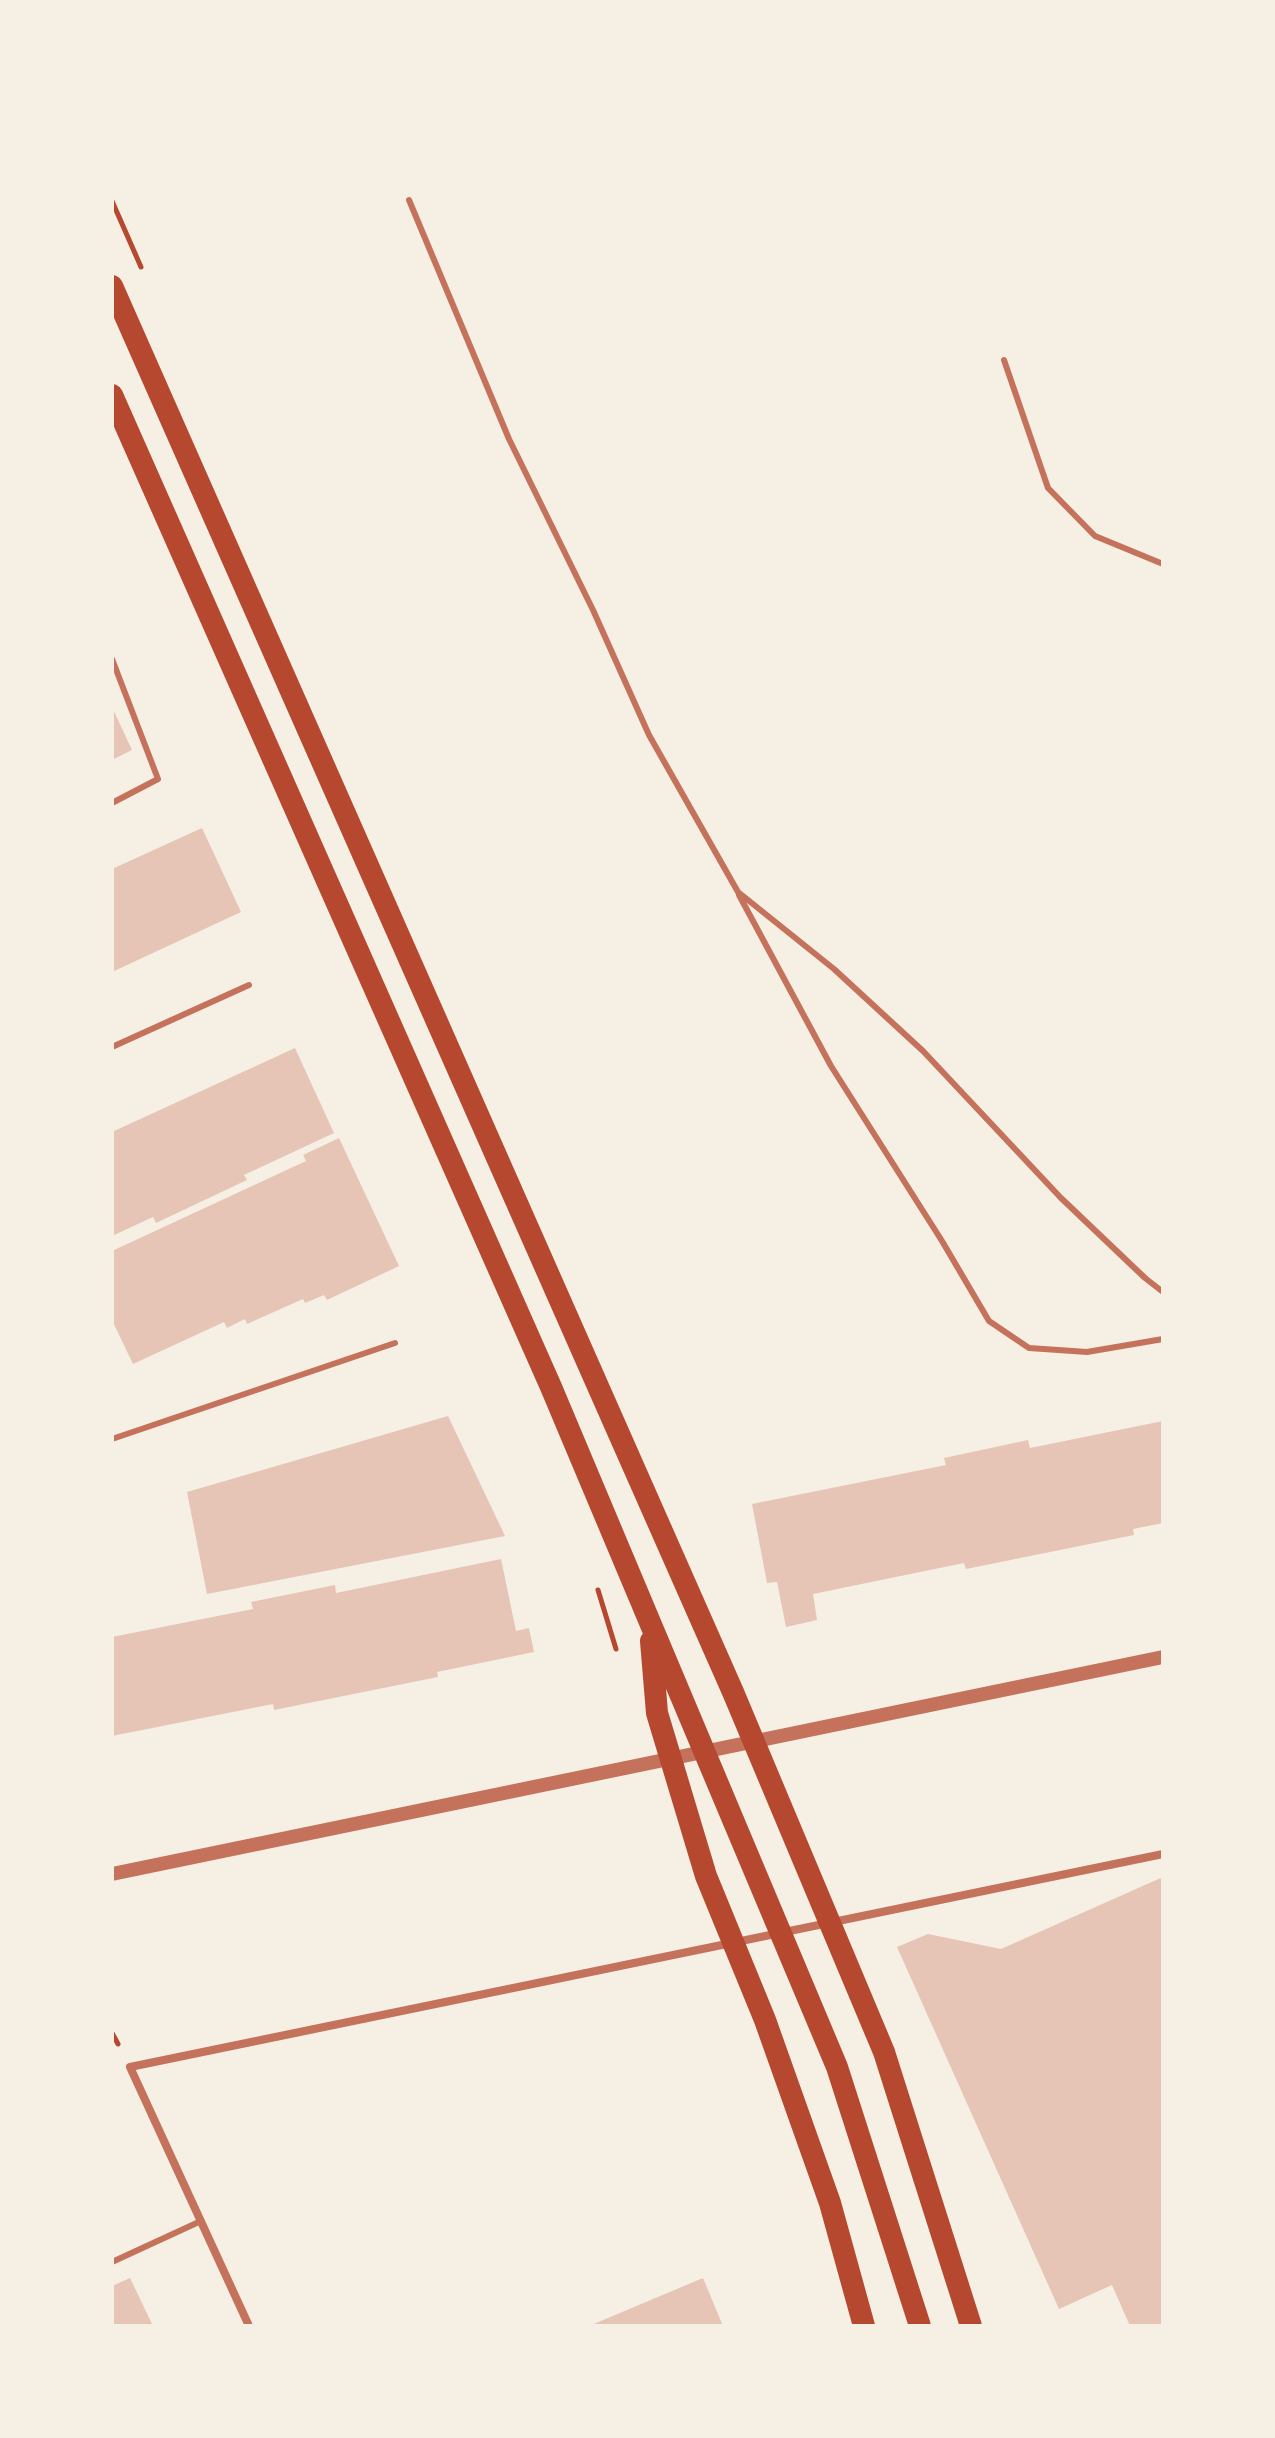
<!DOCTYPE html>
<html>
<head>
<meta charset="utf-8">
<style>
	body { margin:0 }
	#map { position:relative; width:1275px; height:2438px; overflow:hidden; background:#f6efe4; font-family:"Crimson Pro",serif }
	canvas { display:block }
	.frame { position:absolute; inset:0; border:114px solid #f6efe4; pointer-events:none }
</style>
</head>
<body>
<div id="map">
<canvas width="1275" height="2438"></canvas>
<div class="frame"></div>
</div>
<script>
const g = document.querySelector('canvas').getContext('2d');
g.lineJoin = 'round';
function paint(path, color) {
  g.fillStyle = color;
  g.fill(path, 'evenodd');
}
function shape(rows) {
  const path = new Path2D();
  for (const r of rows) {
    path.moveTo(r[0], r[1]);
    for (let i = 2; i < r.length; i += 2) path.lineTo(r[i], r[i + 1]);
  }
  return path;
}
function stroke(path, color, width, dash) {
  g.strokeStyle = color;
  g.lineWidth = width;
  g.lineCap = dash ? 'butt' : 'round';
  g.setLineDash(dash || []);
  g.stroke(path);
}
paint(shape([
	[112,707,132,750,112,760],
	[202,828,241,912,112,972,112,869],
	[295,1048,334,1133,244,1175,247,1180,156,1223,153,1217,112,1236,112,1132],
	[339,1138,399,1266,327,1300,324,1295,305,1303,303,1299,247,1324,245,1319,227,1328,224,1322,133,1364,112,1320,112,1251,306,1161,303,1155],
	[448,1416,505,1536,207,1594,187,1492],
	[1163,1421,1163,1523,1133,1529,1134,1535,966,1569,964,1563,813,1594,817,1620,786,1627,777,1582,767,1583,752,1504,946,1465,944,1458,1028,1440,1030,1448],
	[501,1559,516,1631,529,1628,534,1652,437,1672,438,1677,274,1710,273,1704,112,1736,112,1637,253,1609,251,1602,335,1585,336,1593],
	[1163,1877,1163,2326,1130,2326,1112,2285,1059,2309,897,1947,928,1934,1001,1949],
	[130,2278,153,2326,112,2326,112,2286],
	[703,2278,723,2326,589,2326]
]), '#e6c5b7');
stroke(shape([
	[112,201,141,267],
	[598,1590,616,1649],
	[112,2033,118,2044]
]), '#b5482f', 5);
stroke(shape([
	[409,200,509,439,593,610,649,735,738,892,834,969,923,1051,1061,1198,1145,1278,1163,1292],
	[1004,360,1048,488,1095,536,1163,564],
	[112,659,158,779,112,803],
	[739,895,831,1066,942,1241,989,1321,1029,1348,1087,1352,1163,1339],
	[112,1047,249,985],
	[112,1439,395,1343],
	[112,2262,201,2221]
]), '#c5725c', 6);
stroke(shape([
	[249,2326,130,2067,1163,1854]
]), '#c5725c', 8);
stroke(shape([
	[112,1874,1163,1657]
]), '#c5725c', 14);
stroke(shape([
	[112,286,733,1692,884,2052,971,2326],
	[112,395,551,1387,837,2067,920,2326],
	[651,1641,657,1713,706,1876,765,2020,830,2203,864,2326]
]), '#b5482f', 22);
</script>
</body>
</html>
